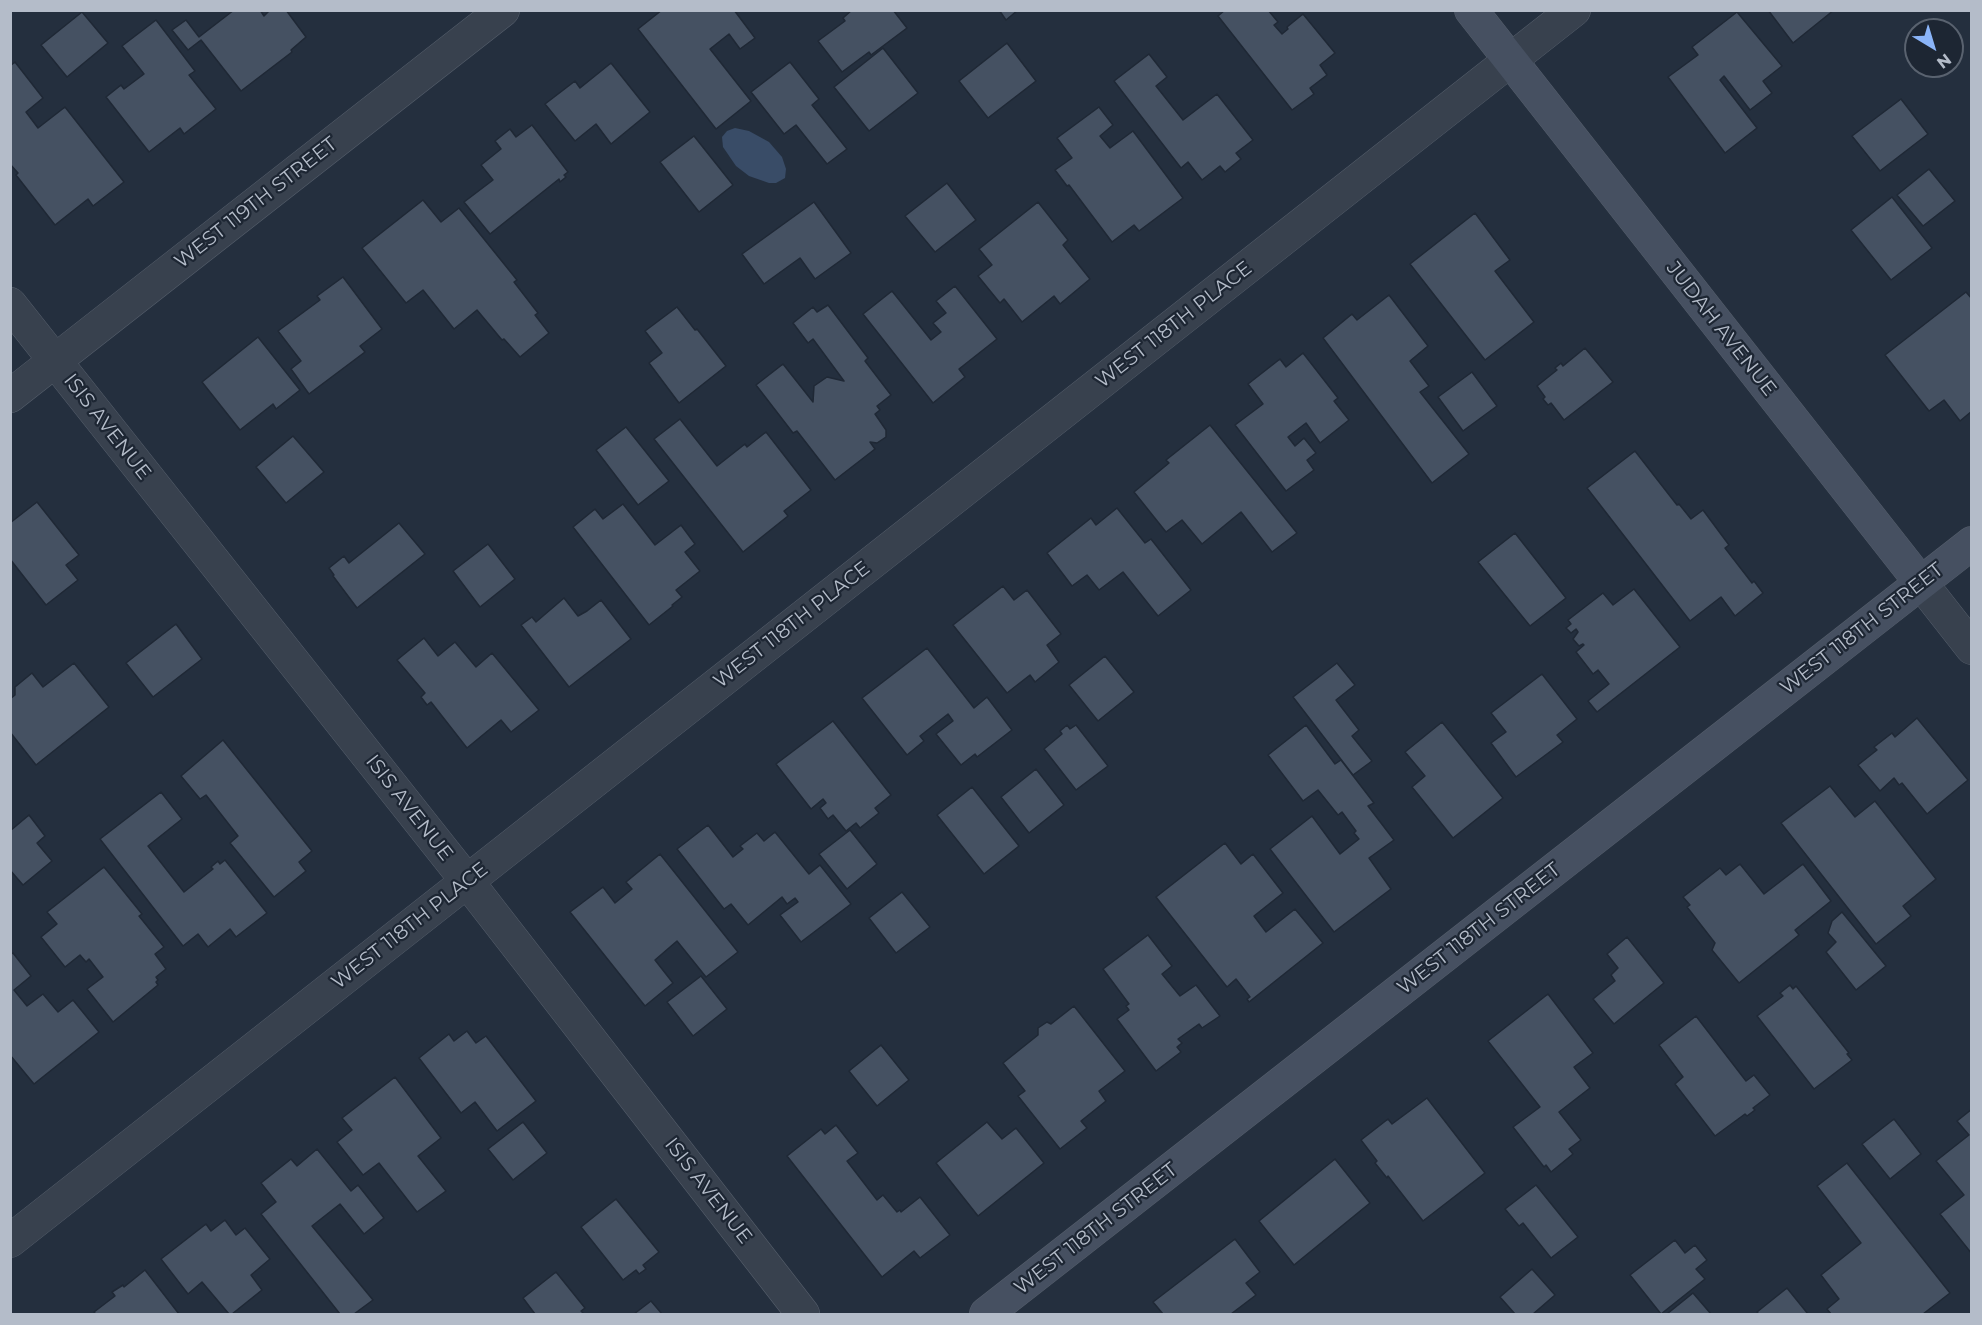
<!DOCTYPE html>
<html>
<head>
<meta charset="utf-8">
<style>
	body { margin:0 }
	#map { position:relative; width:1982px; height:1325px; overflow:hidden; background:#242f3e; font-family:Montserrat,sans-serif }
	canvas { display:block }
	.frame { position:absolute; inset:0; border:12px solid #b4bcc9; pointer-events:none }
	.north { position:absolute; left:1904px; top:18px; width:60px; height:60px; box-sizing:border-box; background:#1d2633; border:2px solid #59626f; border-radius:50%; rotate:142deg; font-size:16px; font-weight:700; line-height:24px; text-align:center; color:#b4bcc9 }
	.north::after { content:''; display:block; margin:auto; width:21px; height:27px; background:#8ab4f8; clip-path:polygon(50% 0,100% 100%,50% 72%,0 100%) }
</style>
</head>
<body>
<div id="map">
<canvas width="1982" height="1325"></canvas>
<div class="frame"></div>
<div class="north">N</div>
</div>
<script>
const g = document.querySelector('canvas').getContext('2d');
g.lineJoin = 'round';
function paint(path, color) {
  g.fillStyle = color;
  g.fill(path, 'evenodd');
}
function shape(rows) {
  const path = new Path2D();
  for (const r of rows) {
    path.moveTo(r[0], r[1]);
    for (let i = 2; i < r.length; i += 2) path.lineTo(r[i], r[i + 1]);
  }
  return path;
}
function stroke(path, color, width, dash) {
  g.strokeStyle = color;
  g.lineWidth = width;
  g.lineCap = dash ? 'butt' : 'round';
  g.setLineDash(dash || []);
  g.stroke(path);
}
function write(font, color, halo, rows, align = 'center') {
  g.font = font + ' Montserrat,sans-serif';
  g.lineWidth = 4.5;
  g.setLineDash([]);
  g.textBaseline = 'middle';
  g.strokeStyle = halo;
  g.fillStyle = color;
  for (const [text, x, y, turn = 0] of rows) {
    g.save();
    g.translate(x, y);
    g.rotate((+turn || 0) * Math.PI / 180);
    g.textAlign = isNaN(turn) ? turn : align;
    if (halo) g.strokeText(text, 0, 0);
    g.fillText(text, 0, 0);
    g.restore();
  }
}
paint(shape([
	[735,128,749,131,769,142,782,157,786,169,785,178,776,183,769,183,749,176,736,166,723,147,722,137,727,131]
]), '#394c67');
const building = shape([
	[234,10,260,10,264,16,270,10,286,10,306,37,291,50,292,52,241,91,201,40,188,50,172,30,186,20,199,37,234,10],
	[662,10,734,10,755,38,740,49,729,34,710,49,751,101,716,129,638,29,662,10],
	[852,10,893,10,907,28,871,55,869,52,842,72,818,41,845,21,843,18,852,10],
	[999,10,1018,10,1006,20,999,10],
	[1225,10,1268,10,1278,22,1274,25,1282,34,1288,29,1287,27,1303,14,1335,53,1320,65,1327,75,1310,88,1314,94,1292,110,1218,16,1225,10],
	[1768,10,1834,10,1793,43,1768,10],
	[82,12,108,43,67,77,41,45,82,12],
	[1737,12,1782,66,1763,81,1772,93,1750,110,1724,76,1720,80,1757,128,1725,153,1668,77,1698,55,1692,47,1737,12],
	[156,20,195,71,189,75,216,109,184,134,180,128,149,152,106,97,121,85,124,89,144,74,122,46,156,20],
	[1007,43,1036,81,988,118,959,81,1007,43],
	[883,48,918,93,869,131,834,87,883,48],
	[1149,54,1167,77,1156,86,1183,120,1217,94,1253,140,1236,153,1241,159,1225,172,1220,166,1202,180,1188,162,1181,168,1114,81,1149,54],
	[15,62,43,98,26,112,38,128,65,107,124,182,93,206,88,199,55,225,16,175,18,173,10,164,10,66,15,62],
	[790,62,819,99,812,105,847,149,827,164,796,125,784,134,751,92,790,62],
	[611,63,650,112,611,144,596,124,575,141,545,104,575,81,580,88,611,63],
	[1901,99,1928,134,1880,171,1852,136,1901,99],
	[1099,107,1113,125,1100,136,1110,148,1133,131,1183,198,1139,231,1134,225,1112,242,1069,185,1067,186,1055,170,1072,158,1057,138,1099,107],
	[532,125,568,172,564,175,566,177,560,182,559,179,490,234,464,202,493,180,481,165,501,149,495,141,510,129,516,137,532,125],
	[694,136,733,185,699,212,660,162,694,136],
	[1929,169,1955,201,1923,226,1897,195,1929,169],
	[947,183,976,220,935,252,905,216,947,183],
	[1892,197,1932,248,1891,280,1851,230,1892,197],
	[423,200,441,222,459,208,517,280,514,282,538,313,535,315,549,333,520,357,504,339,502,340,477,310,454,329,423,290,406,303,362,248,423,200],
	[814,202,851,253,815,279,800,258,764,284,742,254,814,202],
	[1038,202,1068,240,1063,245,1090,279,1060,304,1054,296,1022,322,1004,299,1000,303,978,276,992,265,979,249,1038,202],
	[1475,213,1510,260,1495,271,1534,322,1485,360,1410,264,1475,213],
	[343,277,382,329,360,346,365,352,309,394,291,369,301,361,278,331,320,300,317,296,343,277],
	[955,286,997,339,959,369,965,377,933,403,863,314,892,291,931,340,941,332,933,323,946,313,936,301,955,286],
	[1966,292,1972,299,1972,411,1960,421,1944,400,1929,411,1885,355,1966,292],
	[1389,295,1428,346,1410,361,1429,386,1420,392,1469,454,1432,483,1323,338,1352,314,1357,320,1389,295],
	[828,305,868,358,865,361,891,395,877,406,880,410,875,414,886,430,886,437,877,443,870,442,875,449,835,480,797,431,793,433,756,385,783,364,813,402,814,386,827,377,844,381,813,339,808,343,793,323,813,307,817,312,828,305],
	[677,307,695,330,697,329,726,366,679,403,649,363,662,353,645,331,677,307],
	[258,337,300,390,276,409,273,404,240,430,202,382,258,337],
	[1585,348,1613,382,1564,420,1551,403,1548,405,1543,399,1545,397,1537,386,1557,370,1555,368,1561,363,1563,366,1585,348],
	[1303,353,1338,398,1334,401,1349,420,1320,443,1306,423,1288,437,1295,446,1304,438,1316,453,1307,460,1314,470,1286,491,1235,425,1263,404,1248,384,1280,359,1286,367,1303,353],
	[1472,372,1497,406,1463,431,1438,397,1472,372],
	[680,419,717,466,745,444,747,447,766,432,811,490,784,511,788,516,743,552,654,439,680,419],
	[1210,425,1297,533,1272,552,1241,512,1202,544,1182,520,1166,532,1134,492,1169,463,1166,460,1210,425],
	[626,427,669,481,638,505,596,450,626,427],
	[293,436,324,472,286,503,256,467,293,436],
	[1635,451,1677,505,1679,504,1691,519,1703,510,1729,545,1725,548,1752,583,1754,581,1763,593,1735,616,1721,597,1690,621,1587,488,1635,451],
	[37,502,79,555,66,565,78,580,46,605,10,559,10,523,37,502],
	[623,504,655,545,681,525,695,544,685,552,700,571,676,590,682,597,672,605,673,606,649,625,573,527,595,509,603,519,623,504],
	[1117,508,1145,543,1151,539,1191,590,1158,616,1123,572,1099,590,1087,575,1072,586,1047,553,1091,518,1096,525,1117,508],
	[399,523,425,554,357,608,333,576,334,575,329,568,344,556,349,563,399,523],
	[1515,533,1566,598,1530,626,1478,562,1515,533],
	[488,544,515,579,480,607,453,571,488,544],
	[1003,586,1014,600,1027,590,1061,634,1047,645,1059,662,1035,682,1030,675,1007,693,953,625,1003,586],
	[1634,589,1680,647,1597,712,1588,701,1609,684,1598,670,1593,674,1576,652,1584,645,1583,644,1579,646,1573,639,1578,632,1576,629,1571,633,1566,628,1571,624,1568,620,1603,593,1613,605,1634,589],
	[564,598,578,616,587,611,601,600,631,639,569,687,521,625,532,617,536,622,564,598],
	[176,624,202,659,153,697,126,663,176,624],
	[424,638,438,656,455,642,476,667,492,653,539,710,511,732,501,720,467,748,431,702,427,705,421,697,425,693,397,660,424,638],
	[927,648,974,708,987,697,1012,730,977,757,975,754,961,765,936,734,953,721,948,714,920,736,924,741,907,755,862,698,927,648],
	[1105,656,1134,692,1098,721,1069,685,1105,656],
	[74,663,109,707,36,765,10,732,10,699,15,695,15,687,32,673,43,687,74,663],
	[1337,663,1355,685,1336,700,1359,730,1352,736,1372,761,1353,775,1293,697,1337,663],
	[1542,674,1577,719,1557,735,1563,742,1516,777,1491,743,1506,732,1491,713,1542,674],
	[1917,718,1968,780,1927,814,1902,783,1899,785,1894,778,1880,791,1858,765,1877,750,1874,747,1892,733,1895,737,1917,718],
	[833,721,891,795,875,808,879,813,860,828,856,823,846,831,833,815,828,819,820,808,826,803,823,799,811,809,776,764,833,721],
	[1442,722,1503,798,1453,838,1412,787,1425,776,1405,752,1442,722],
	[1067,725,1070,729,1076,725,1108,766,1076,790,1044,749,1062,734,1060,731,1067,725],
	[1306,725,1335,764,1341,760,1374,803,1368,806,1394,840,1369,858,1391,889,1334,932,1270,849,1312,816,1340,854,1359,839,1354,833,1356,831,1342,812,1338,815,1318,790,1303,801,1268,755,1306,725],
	[223,740,312,851,299,862,306,871,274,897,230,843,238,836,206,795,200,799,181,776,223,740],
	[1036,769,1064,805,1029,833,1001,797,1036,769],
	[1830,786,1855,817,1875,801,1936,879,1903,906,1911,916,1876,944,1781,823,1830,786],
	[972,787,1019,846,984,874,937,815,972,787],
	[161,792,182,819,148,846,184,892,213,869,211,867,218,861,220,864,225,860,267,913,236,937,230,929,208,947,198,934,183,946,100,839,161,792],
	[29,815,45,836,37,843,52,861,23,885,10,870,10,831,29,815],
	[708,825,733,857,743,849,740,846,757,833,764,841,775,832,809,874,820,865,851,904,801,942,780,915,798,902,795,898,787,904,782,897,748,925,731,904,724,909,677,849,708,825],
	[850,830,877,864,847,889,819,854,850,830],
	[1225,843,1241,864,1253,854,1283,893,1254,916,1266,932,1295,909,1323,943,1249,1002,1247,999,1250,997,1236,979,1227,987,1156,897,1225,843],
	[660,854,738,952,706,977,677,941,655,960,673,983,645,1006,570,912,603,887,615,903,632,889,626,882,660,854],
	[1740,864,1764,894,1803,864,1831,901,1795,930,1799,935,1739,983,1712,950,1715,943,1687,907,1690,905,1683,897,1720,868,1726,875,1740,864],
	[104,867,142,914,139,916,164,947,155,954,166,969,156,977,158,980,156,982,158,985,113,1022,87,989,103,977,89,959,86,962,80,955,65,967,41,937,57,924,47,912,104,867],
	[902,892,930,927,896,953,869,918,902,892],
	[1842,912,1886,966,1856,990,1826,952,1836,942,1828,933,1832,921,1842,912],
	[1148,935,1172,966,1162,974,1180,996,1196,985,1220,1016,1202,1028,1199,1024,1178,1039,1182,1043,1177,1047,1181,1052,1156,1071,1117,1019,1129,1010,1126,1006,1129,1004,1103,969,1148,935],
	[1627,937,1664,983,1614,1024,1593,999,1615,981,1611,975,1618,968,1607,954,1627,937],
	[13,953,31,976,14,990,27,1006,43,994,58,1012,73,1000,99,1032,34,1084,10,1055,10,955,13,953],
	[701,976,727,1009,693,1036,667,1002,701,976],
	[1790,985,1793,989,1796,986,1849,1053,1847,1054,1852,1060,1814,1089,1757,1016,1783,996,1780,993,1790,985],
	[1548,994,1593,1053,1574,1067,1590,1088,1559,1112,1581,1140,1569,1149,1573,1154,1551,1172,1546,1165,1544,1167,1513,1127,1540,1107,1488,1041,1548,994],
	[1074,1006,1125,1071,1099,1091,1106,1101,1081,1121,1087,1128,1060,1149,1018,1096,1025,1091,1003,1063,1038,1035,1038,1028,1047,1022,1051,1024,1074,1006],
	[1696,1016,1746,1081,1754,1075,1770,1095,1753,1108,1755,1110,1747,1116,1745,1114,1715,1136,1675,1084,1683,1077,1659,1045,1696,1016],
	[467,1031,476,1043,486,1036,536,1101,497,1131,475,1102,461,1113,419,1058,449,1034,454,1041,467,1031],
	[881,1045,909,1080,877,1106,849,1071,881,1045],
	[395,1077,441,1138,418,1156,446,1191,417,1212,379,1163,363,1175,337,1142,352,1130,342,1118,395,1077],
	[1427,1098,1485,1173,1423,1221,1388,1176,1387,1178,1375,1163,1377,1161,1361,1140,1388,1119,1392,1124,1427,1098],
	[1972,1109,1972,1254,1940,1214,1964,1195,1936,1161,1969,1135,1957,1121,1972,1109],
	[1894,1119,1921,1154,1890,1179,1862,1144,1894,1119],
	[523,1122,547,1153,513,1180,488,1149,523,1122],
	[987,1122,1002,1139,1016,1128,1044,1163,978,1216,936,1163,987,1122],
	[836,1125,858,1153,847,1161,877,1200,883,1195,897,1212,900,1210,901,1212,920,1197,950,1235,920,1258,914,1251,882,1277,787,1156,821,1129,825,1134,836,1125],
	[317,1149,351,1191,358,1185,384,1218,364,1234,340,1204,312,1226,373,1300,354,1314,340,1314,261,1214,276,1202,261,1183,291,1159,297,1166,317,1149],
	[1335,1159,1370,1203,1294,1265,1259,1221,1335,1159],
	[1847,1163,1950,1293,1923,1314,1831,1314,1827,1309,1839,1299,1821,1275,1861,1243,1817,1186,1847,1163],
	[1536,1185,1578,1237,1551,1258,1523,1223,1519,1226,1505,1209,1536,1185],
	[616,1199,659,1252,643,1265,646,1269,639,1274,636,1270,623,1280,581,1227,616,1199],
	[225,1220,236,1235,245,1228,270,1259,251,1275,262,1290,232,1314,229,1314,202,1282,188,1294,161,1259,206,1224,211,1231,225,1220],
	[1235,1239,1260,1272,1246,1283,1256,1295,1231,1314,1163,1314,1153,1302,1235,1239],
	[1675,1240,1685,1253,1695,1245,1707,1260,1696,1269,1705,1279,1661,1314,1630,1275,1675,1240],
	[1532,1269,1555,1295,1533,1314,1515,1314,1500,1297,1532,1269],
	[145,1270,179,1314,96,1314,94,1312,115,1296,112,1292,123,1285,124,1287,145,1270],
	[556,1272,585,1308,581,1311,584,1314,535,1314,523,1298,556,1272],
	[1787,1288,1808,1314,1759,1314,1757,1312,1787,1288],
	[1693,1293,1711,1314,1667,1314,1693,1293],
	[651,1301,662,1314,634,1314,651,1301]
]);
paint(building, '#455162');
stroke(building, '#1f2835', 1.5);
const street = shape([
	[10,304,467,881,803,1314],
	[10,396,503,10],
	[1921,583,1972,648],
	[10,1241,1574,10]
]);
const secondary = shape([
	[1471,10,1921,583],
	[986,1314,1972,543]
]);
stroke(street, '#565f6c', 34);
stroke(secondary, '#565f6c', 34);
stroke(street, '#38414e', 33);
stroke(secondary, '#465061', 33);
write('20px', '#b4bcc9', '#1d2633', [
	["WEST 119TH STREET",256,203,-38],
	["WEST 118TH PLACE",1174,325,-38],
	["JUDAH AVENUE",1721,329,52],
	["ISIS AVENUE",107,427,52],
	["WEST 118TH PLACE",792,625,-38],
	["WEST 118TH STREET",1862,629,-38],
	["ISIS AVENUE",409,808,52],
	["WEST 118TH PLACE",410,926,-38],
	["WEST 118TH STREET",1479,929,-38],
	["ISIS AVENUE",708,1191,52],
	["WEST 118TH STREET",1096,1229,-38]
]);
</script>
</body>
</html>
